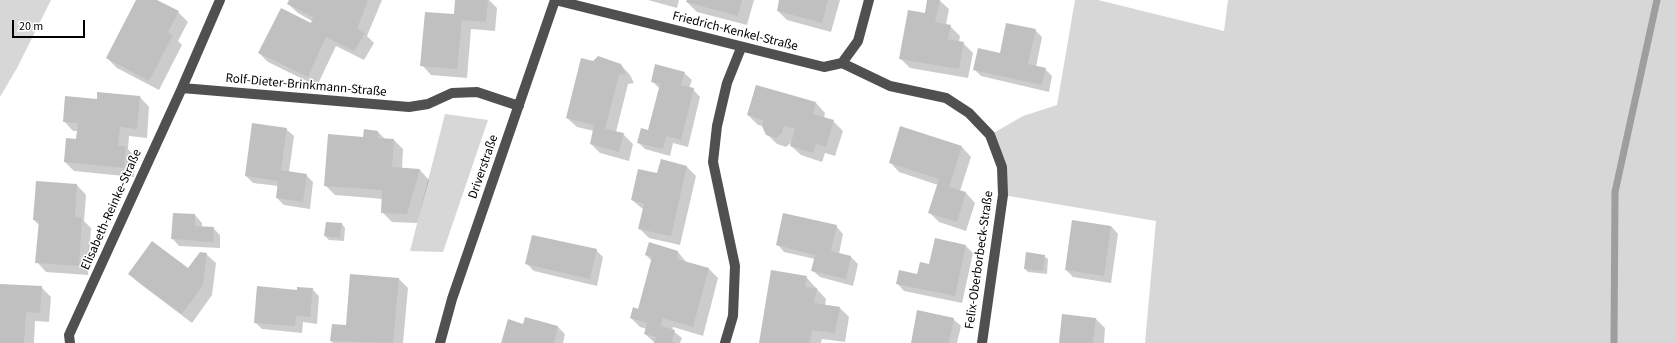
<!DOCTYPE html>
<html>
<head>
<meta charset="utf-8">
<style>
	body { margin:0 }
	#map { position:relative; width:1676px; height:343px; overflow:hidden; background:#fff; font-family:"Source Sans 3",sans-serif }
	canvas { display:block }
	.scale { position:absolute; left:12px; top:20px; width:73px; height:18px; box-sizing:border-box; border:2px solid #000; border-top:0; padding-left:5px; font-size:12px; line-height:14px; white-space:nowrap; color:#000; -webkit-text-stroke:3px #fff; paint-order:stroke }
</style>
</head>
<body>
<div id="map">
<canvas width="1676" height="343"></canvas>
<div class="scale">20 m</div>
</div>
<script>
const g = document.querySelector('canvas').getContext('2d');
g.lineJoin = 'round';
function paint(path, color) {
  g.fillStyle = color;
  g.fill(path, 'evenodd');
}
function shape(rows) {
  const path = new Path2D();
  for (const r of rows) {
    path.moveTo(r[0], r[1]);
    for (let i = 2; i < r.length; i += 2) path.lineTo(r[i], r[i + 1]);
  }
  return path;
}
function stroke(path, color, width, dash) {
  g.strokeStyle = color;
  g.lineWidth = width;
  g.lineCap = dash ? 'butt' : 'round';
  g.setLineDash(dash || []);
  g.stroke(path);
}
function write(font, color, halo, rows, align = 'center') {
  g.font = font + ' "Source Sans 3",sans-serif';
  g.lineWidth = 3;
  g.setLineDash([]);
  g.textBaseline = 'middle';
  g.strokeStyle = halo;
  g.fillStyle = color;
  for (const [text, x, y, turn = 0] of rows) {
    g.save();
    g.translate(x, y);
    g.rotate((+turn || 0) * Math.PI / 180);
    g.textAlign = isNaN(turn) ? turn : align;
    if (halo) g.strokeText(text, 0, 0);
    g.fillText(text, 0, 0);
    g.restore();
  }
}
paint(shape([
	[0,0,51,0,17,68,0,97],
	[1075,0,1098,0,1224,31,1228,0,1676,0,1676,343,1145,343,1156,221,1003,195,990,135,1023,116,1057,105],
	[445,114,488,120,443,252,410,251]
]), '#d7d7d7');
paint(shape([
	[137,0,155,0,178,12,188,22,178,41,182,45,159,90,117,68,107,58],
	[290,0,382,0,367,36,374,43,364,60,336,46,317,86,268,62,259,53,311,24,312,21,298,13,288,4],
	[456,0,489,0,497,8,495,31,471,29,467,78,431,75,422,65,455,16],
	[648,0,679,0,677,8],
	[688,0,754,0,747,25,697,12,687,2],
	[780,0,840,0,831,32,787,20,778,11],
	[928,0,939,0,949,9,946,25,950,26,960,36,959,42,963,43,973,53,968,78,910,68,900,58,926,14],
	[1035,30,1042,37,1036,67,1045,69,1052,76,1049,92,981,76,974,69,1001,54],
	[593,63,621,65,630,75,634,83,628,84,616,132,623,134,633,144,629,161,600,153,591,144,594,131,577,127,567,118],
	[684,73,692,80,689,88,693,89,700,97,688,147,673,143,670,156,645,149,638,142,649,131,660,89,652,81],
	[757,86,816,103,825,113,824,118,833,121,843,131,835,156,825,153,822,162,801,155,791,146,792,142,786,147,777,144,767,134,763,126,758,125,748,115],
	[140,97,149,107,147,138,129,136,128,149,135,157,134,177,74,171,65,162,77,140,78,131,73,131,64,121,97,100],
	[901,127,962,147,971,157,960,191,966,193,975,203,966,231,939,222,929,212,938,185,899,172,890,162],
	[286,129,294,136,289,172,306,175,313,182,310,209,284,205,277,198,278,186,253,183,246,176],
	[378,132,385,139,394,140,403,149,402,169,420,170,429,180,417,223,392,222,382,212,383,199,335,195,326,186,364,138],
	[687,167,696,176,680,245,649,238,639,228,644,210,632,200],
	[77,185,86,195,84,221,91,228,88,275,46,272,37,262,39,225,34,220],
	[195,215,202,223,202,227,213,228,220,235,220,248,179,246,172,238],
	[342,224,345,228,344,241,329,240,325,236],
	[836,226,843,234,839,254,851,257,858,264,853,286,820,277,812,270,815,259,784,252,777,244],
	[1111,226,1118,234,1111,283,1073,277,1066,270],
	[649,244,678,252,687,263,709,269,718,278,703,336,673,327,672,330,682,338,680,343,655,343,645,334,647,329,640,327,631,318,639,310,652,261,646,255],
	[966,246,973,253,962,303,904,291,897,283,918,275],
	[596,250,603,257,597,286,534,271,527,264],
	[206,254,216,263,212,295,192,323,139,283,129,274,188,269],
	[1044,256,1048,259,1047,274,1028,272,1025,269],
	[806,277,826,299,825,305,839,307,849,317,845,342,822,339,821,343,760,343],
	[398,278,408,288,403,343,333,343,331,341],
	[41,287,51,297,49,322,35,321,34,343,0,343],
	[312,289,319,296,317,324,303,322,302,333,262,329,255,322,298,291],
	[526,318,558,327,565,334,563,343,502,343,524,325],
	[953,319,961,326,957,343,912,343],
	[1096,319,1105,328,1104,343,1060,343]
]), '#0003');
stroke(shape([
	[1614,343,1615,192,1657,0]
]), '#9e9e9e', 7);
paint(shape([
	[136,0,157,0,179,11,168,32,173,35,149,81,106,58],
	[289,0,368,0,357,29,365,33,354,51,326,37,308,77,258,53,281,8,311,23,313,17,287,4],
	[455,0,488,0,486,22,462,20,457,69,420,66,425,12,454,14],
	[687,0,742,0,738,16,686,2],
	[779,0,828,0,822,23,777,11],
	[927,0,940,0,935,22,951,25,948,39,964,42,959,69,899,59,908,10,925,13],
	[1006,23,1036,29,1028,64,1046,68,1042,85,973,70,978,48,1000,53],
	[598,56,621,64,626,74,619,75,605,129,624,133,619,152,590,144,594,125,566,118,581,58,593,61],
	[655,64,685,72,681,85,694,88,681,140,666,136,663,149,637,143,641,128,648,130,660,84,651,82],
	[756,85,816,102,813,114,834,120,826,147,816,144,813,153,790,146,795,129,784,126,782,133,776,138,766,135,762,126,763,120,747,115],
	[97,92,140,96,137,129,120,127,118,146,126,146,124,168,64,162,66,138,76,139,78,123,63,122,65,96,97,99],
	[252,123,287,128,281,170,307,174,303,202,276,198,278,181,245,176],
	[900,126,962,146,949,187,966,192,957,222,928,213,939,179,889,163],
	[364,129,378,131,378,138,394,139,392,167,420,169,407,214,381,213,382,190,324,186,328,134,363,137],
	[661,159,687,166,671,236,638,229,644,204,631,200,638,169,657,173],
	[36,181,77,184,75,217,82,218,79,266,35,263,39,221,33,220],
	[173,213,195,214,195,226,214,227,213,242,171,239],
	[783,213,837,225,831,251,851,256,846,279,811,271,815,255,776,245],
	[1072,220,1111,226,1104,276,1065,270],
	[326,222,342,223,340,238,324,236],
	[532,235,597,249,590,279,525,264],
	[935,238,966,245,955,296,896,284,899,270,917,274,920,262,929,264],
	[152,241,188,268,200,252,207,253,203,285,182,314,128,274],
	[649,242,678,251,677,259,709,268,693,327,663,318,661,326,675,330,672,341,677,343,654,343,656,337,644,334,647,323,630,318,633,307,638,309,652,257,645,255],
	[1026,252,1045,255,1043,271,1024,269],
	[771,270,807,276,805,287,817,288,814,303,840,307,835,333,812,330,810,343,759,343],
	[350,274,399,278,393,343,330,341,332,324,346,325],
	[0,284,42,286,40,313,26,312,24,343,0,343],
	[257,286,297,290,297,287,313,288,310,317,296,316,295,326,254,323],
	[917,310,954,318,949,343,911,343],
	[1062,314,1096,318,1093,343,1059,343],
	[525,317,558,326,554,343,501,343,508,319,523,324]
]), '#c0c0c0');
stroke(shape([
	[220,0,182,88,409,107,428,104,452,93,477,92,519,106],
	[555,0,824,67,842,63,858,41,869,0],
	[842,63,890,86,946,98,969,113,990,135,1002,167,1003,195,982,343],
	[70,343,69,335,182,88],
	[440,343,452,299,555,0],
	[725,343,733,316,735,266,713,162,717,126,727,83,741,48]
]), '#505050', 10);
write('13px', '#000', '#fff', [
	["Friedrich-Kenkel-Straße",735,32,14],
	["Rolf-Dieter-Brinkmann-Straße",306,86,5],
	["Driverstraße",484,167,-71],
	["Elisabeth-Reinke-Straße",112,210,-66],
	["Felix-Oberborbeck-Straße",980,260,-82]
]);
</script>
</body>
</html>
